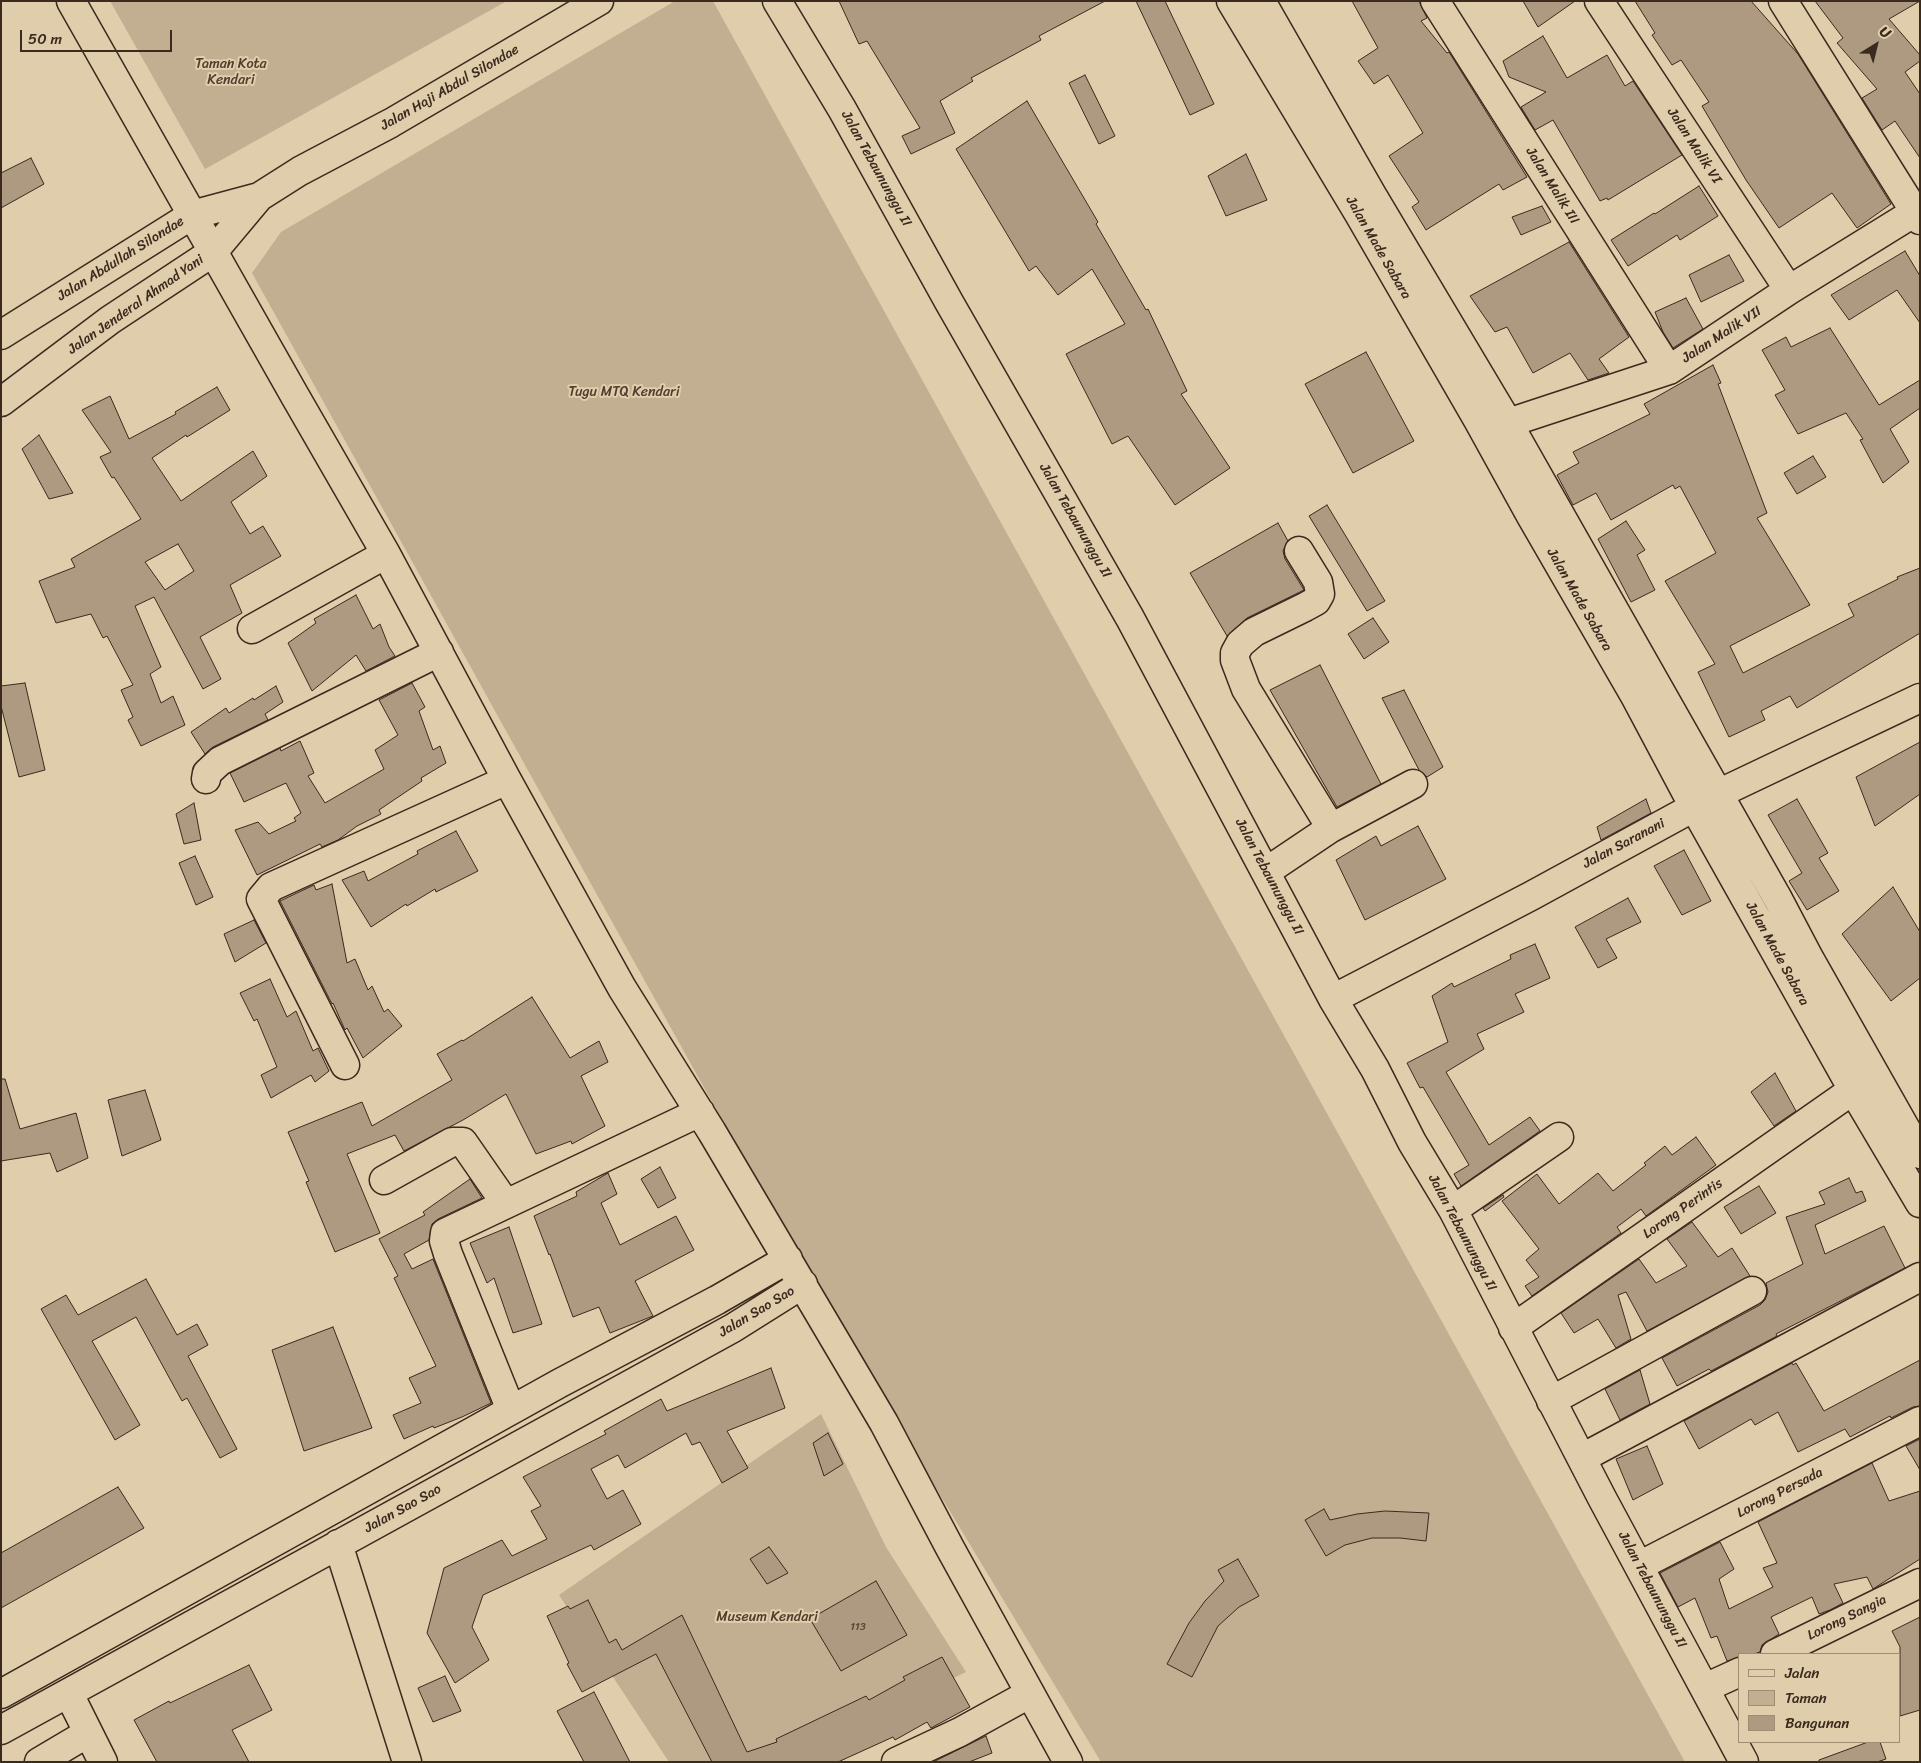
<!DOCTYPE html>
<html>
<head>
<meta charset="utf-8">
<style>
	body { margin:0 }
	#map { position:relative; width:1921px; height:1763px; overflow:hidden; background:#e0cdab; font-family:Sriracha,sans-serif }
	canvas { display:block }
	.frame { position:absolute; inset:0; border:2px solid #3b2a1e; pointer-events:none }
	.legend { position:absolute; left:1738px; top:1653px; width:162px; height:90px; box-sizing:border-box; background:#e0cdab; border:1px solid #9e8c73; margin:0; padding:6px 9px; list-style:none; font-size:15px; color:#3b2a1e }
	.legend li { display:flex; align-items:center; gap:10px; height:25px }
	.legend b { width:25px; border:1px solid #9e8c73 }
	.north { position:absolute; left:1851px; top:20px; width:50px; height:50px; -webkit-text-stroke:4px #e0cdab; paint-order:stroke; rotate:36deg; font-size:14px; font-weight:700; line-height:20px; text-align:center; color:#3b2a1e }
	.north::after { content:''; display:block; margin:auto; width:18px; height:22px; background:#3b2a1e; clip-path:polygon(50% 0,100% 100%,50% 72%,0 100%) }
	.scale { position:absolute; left:20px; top:30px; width:152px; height:22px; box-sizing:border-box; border:2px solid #3b2a1e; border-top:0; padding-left:6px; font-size:15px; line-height:18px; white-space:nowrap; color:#3b2a1e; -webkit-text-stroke:4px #e0cdab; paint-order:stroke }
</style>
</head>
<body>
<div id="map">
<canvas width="1921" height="1763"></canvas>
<div class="frame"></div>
<ul class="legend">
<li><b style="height:6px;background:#e0cdab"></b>Jalan</li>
<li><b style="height:14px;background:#c2af91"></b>Taman</li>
<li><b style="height:14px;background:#ad9a80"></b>Bangunan</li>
</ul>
<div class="north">U</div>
<div class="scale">50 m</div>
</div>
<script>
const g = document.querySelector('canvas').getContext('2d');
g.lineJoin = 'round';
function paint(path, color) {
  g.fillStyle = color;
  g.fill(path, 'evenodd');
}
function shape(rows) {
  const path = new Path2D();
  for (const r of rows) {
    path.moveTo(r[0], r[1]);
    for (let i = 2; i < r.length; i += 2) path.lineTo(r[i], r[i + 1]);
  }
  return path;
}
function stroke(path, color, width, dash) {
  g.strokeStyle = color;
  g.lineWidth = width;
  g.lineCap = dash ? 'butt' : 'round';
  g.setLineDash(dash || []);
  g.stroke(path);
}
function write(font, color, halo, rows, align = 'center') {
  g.font = font + ' Sriracha,sans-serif';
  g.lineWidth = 4;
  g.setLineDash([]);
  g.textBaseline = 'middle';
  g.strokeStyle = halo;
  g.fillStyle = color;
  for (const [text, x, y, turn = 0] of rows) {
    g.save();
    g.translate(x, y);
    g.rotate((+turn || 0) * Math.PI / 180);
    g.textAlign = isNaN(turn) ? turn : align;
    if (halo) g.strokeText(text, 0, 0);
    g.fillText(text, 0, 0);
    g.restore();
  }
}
paint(shape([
	[110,1,507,1,205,169],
	[675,1,713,1,1685,1762,1101,1762,813,1284,252,273,281,232],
	[821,1414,886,1547,966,1672,781,1762,669,1762,559,1595]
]), '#c2af91');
const building = shape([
	[839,1,1105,1,1039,36,1041,40,971,78,973,81,940,101,955,133,911,154,902,136,920,128,867,41,859,44,839,1],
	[1136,1,1165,1,1214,104,1190,115,1136,1],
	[1352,1,1419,1,1427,18,1421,21,1447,53,1449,52,1527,177,1503,190,1499,184,1426,230,1412,207,1419,202,1389,156,1423,133,1388,75,1374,84,1358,61,1378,48,1352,1],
	[1523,1,1575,1,1538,27,1523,1],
	[1635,1,1751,1,1798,54,1891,204,1857,228,1832,193,1779,228,1746,180,1702,106,1709,102,1681,60,1672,65,1652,35,1655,33,1635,1],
	[1815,1,1920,1,1889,19,1920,55,1920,61,1905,72,1920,94,1920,158,1895,121,1882,130,1862,98,1877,89,1837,43,1843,38,1815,1],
	[1543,36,1567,78,1607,55,1625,86,1633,81,1682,155,1608,200,1607,198,1600,201,1553,120,1535,130,1521,107,1546,92,1509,77,1503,61,1543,36],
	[1085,75,1115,136,1099,144,1069,83,1085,75],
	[1027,101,1098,222,1096,224,1146,310,1148,309,1187,391,1181,394,1230,468,1175,505,1128,436,1112,444,1066,354,1125,324,1092,269,1058,295,1036,266,1029,271,956,149,1027,101],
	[1246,154,1267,200,1226,216,1208,176,1246,154],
	[31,158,44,184,1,208,1,173,31,158],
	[1699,186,1718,216,1680,240,1677,235,1628,266,1611,240,1654,213,1655,214,1699,186],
	[1542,206,1551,222,1521,235,1512,217,1542,206],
	[1569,242,1629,337,1599,359,1609,373,1588,380,1570,353,1533,373,1507,327,1495,332,1470,296,1569,242],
	[1905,251,1920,276,1920,323,1897,290,1849,320,1831,295,1905,251],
	[1729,255,1744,281,1701,302,1689,275,1729,255],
	[1686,298,1703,329,1673,348,1663,332,1655,312,1686,298],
	[1830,328,1879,405,1920,380,1920,408,1890,429,1909,462,1883,483,1860,440,1863,439,1846,413,1798,434,1775,395,1785,390,1762,350,1786,337,1791,347,1830,328],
	[1366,352,1414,441,1353,473,1305,384,1366,352],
	[1713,365,1721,383,1718,384,1767,513,1757,518,1810,605,1730,646,1743,673,1854,616,1848,604,1898,579,1897,577,1920,568,1920,633,1797,708,1790,696,1761,711,1765,720,1729,737,1698,672,1715,664,1665,581,1716,553,1680,486,1675,489,1673,485,1611,520,1596,493,1573,505,1557,475,1579,463,1573,452,1650,414,1644,404,1713,365],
	[217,387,230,410,187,437,186,435,152,458,181,501,253,451,267,476,231,502,250,534,263,526,281,556,230,585,242,613,200,637,221,679,203,689,154,597,135,606,161,667,150,674,161,703,173,696,185,725,141,746,128,720,133,717,121,690,133,685,107,636,103,638,91,614,56,623,39,581,75,567,71,559,141,519,114,477,112,478,100,457,111,452,82,410,110,396,129,439,176,414,175,412,217,387],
	[178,544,194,571,165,590,145,562,178,544],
	[39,435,73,493,49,499,22,449,39,435],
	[1813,456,1826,477,1797,494,1784,473,1813,456],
	[1327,505,1385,601,1367,611,1309,516,1327,505],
	[1626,521,1645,550,1637,555,1655,590,1631,602,1598,539,1626,521],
	[1278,523,1288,541,1283,551,1285,559,1304,590,1247,618,1227,636,1190,573,1278,523],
	[356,595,373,629,380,624,389,647,395,656,366,671,356,655,312,691,288,643,316,623,314,619,356,595],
	[1373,618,1389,642,1364,659,1348,634,1373,618],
	[1320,665,1381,784,1337,807,1270,690,1320,665],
	[25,683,45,770,19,777,1,706,1,686,25,683],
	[412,683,425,707,419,711,433,750,440,746,446,763,421,778,422,781,379,810,381,814,357,826,338,840,322,847,320,844,257,875,235,830,258,822,269,834,296,821,294,818,301,813,286,783,244,802,230,773,280,748,281,751,300,741,314,773,308,776,325,803,384,769,375,750,398,735,379,700,412,683],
	[276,686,283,702,265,714,268,720,213,747,205,754,191,732,226,708,229,713,253,698,254,700,276,686],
	[1404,690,1443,767,1427,777,1419,770,1382,698,1404,690],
	[1920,742,1920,794,1875,826,1856,777,1920,742],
	[1646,799,1651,813,1601,840,1597,827,1646,799],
	[1797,799,1828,853,1819,858,1839,891,1807,910,1789,881,1802,873,1768,815,1797,799],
	[194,803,201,840,184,844,176,814,194,803],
	[1418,826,1446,879,1365,920,1336,860,1376,836,1381,846,1418,826],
	[456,831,478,871,436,892,435,889,407,906,406,904,371,927,342,880,364,871,368,881,418,854,417,851,456,831],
	[1684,850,1711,901,1682,915,1654,866,1684,850],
	[195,856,213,897,196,905,179,863,195,856],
	[332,884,347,963,355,959,368,990,372,986,384,1012,388,1009,402,1026,363,1058,347,1028,345,1030,333,1003,332,1004,280,901,314,885,316,890,332,884],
	[1893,887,1920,932,1920,978,1891,1001,1842,934,1893,887],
	[1628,898,1641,922,1606,939,1617,958,1598,968,1575,927,1628,898],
	[254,920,266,943,235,962,224,934,254,920],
	[1535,944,1550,978,1515,994,1524,1012,1477,1034,1484,1049,1446,1072,1489,1145,1530,1117,1540,1131,1461,1186,1454,1174,1469,1165,1423,1087,1420,1088,1407,1063,1448,1042,1432,996,1452,983,1454,987,1511,959,1510,955,1535,944],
	[270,979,287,1017,296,1011,313,1051,318,1048,329,1071,315,1082,311,1075,271,1098,261,1075,277,1067,257,1019,254,1021,240,993,270,979],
	[532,997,570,1058,599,1041,608,1062,581,1076,605,1126,572,1144,571,1141,536,1154,506,1094,463,1120,404,1151,395,1135,347,1154,380,1233,335,1252,306,1182,309,1181,288,1132,362,1102,372,1126,452,1080,437,1054,462,1040,463,1041,532,997],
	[1775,1073,1796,1111,1774,1126,1751,1092,1775,1073],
	[1,1079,5,1079,20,1129,76,1113,88,1158,57,1172,50,1153,1,1161,1,1079],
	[145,1090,161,1140,122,1156,108,1100,145,1090],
	[1696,1137,1716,1165,1646,1216,1641,1209,1617,1227,1621,1233,1532,1296,1525,1286,1539,1277,1526,1260,1539,1249,1502,1201,1537,1174,1559,1204,1598,1173,1613,1191,1646,1165,1644,1163,1665,1146,1672,1155,1696,1137],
	[660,1167,676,1198,658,1208,641,1179,660,1167],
	[608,1173,617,1194,601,1203,620,1245,676,1216,694,1250,635,1281,653,1316,610,1333,599,1307,573,1317,550,1254,549,1255,534,1216,577,1196,576,1192,608,1173],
	[1849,1178,1856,1193,1862,1191,1866,1201,1815,1225,1825,1254,1884,1226,1905,1268,1776,1334,1777,1336,1711,1371,1709,1369,1677,1386,1662,1358,1760,1305,1765,1300,1768,1292,1766,1283,1803,1264,1786,1217,1825,1204,1819,1192,1849,1178],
	[470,1179,482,1198,438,1219,432,1224,429,1240,404,1254,412,1269,433,1259,491,1403,462,1417,434,1428,433,1426,404,1439,393,1415,421,1403,409,1378,436,1366,394,1278,398,1276,379,1239,425,1215,423,1212,470,1179],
	[1759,1186,1776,1213,1741,1234,1724,1207,1759,1186],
	[1503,1195,1504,1197,1485,1211,1483,1208,1503,1195],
	[1692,1222,1718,1257,1732,1248,1750,1276,1647,1331,1626,1292,1618,1295,1631,1339,1616,1348,1598,1319,1574,1333,1561,1313,1639,1259,1656,1283,1687,1266,1667,1239,1692,1222],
	[509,1227,542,1324,513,1333,494,1278,487,1283,470,1243,509,1227],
	[146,1279,177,1335,197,1324,208,1345,188,1356,237,1449,220,1458,187,1398,182,1401,136,1317,92,1341,140,1425,115,1440,41,1309,66,1295,78,1315,146,1279],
	[333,1327,372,1428,304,1451,272,1350,333,1327],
	[1920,1360,1920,1406,1913,1407,1891,1418,1890,1416,1850,1437,1845,1429,1798,1452,1778,1412,1755,1425,1751,1419,1699,1449,1684,1421,1792,1363,1793,1365,1796,1363,1824,1411,1920,1360],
	[771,1368,785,1408,727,1431,748,1468,722,1483,700,1442,692,1445,686,1433,625,1468,618,1455,591,1469,607,1499,623,1490,641,1524,594,1550,591,1545,483,1595,472,1627,489,1660,455,1683,427,1633,444,1568,502,1540,512,1556,547,1539,531,1511,541,1506,523,1477,606,1434,604,1431,661,1399,667,1411,771,1368],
	[1640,1370,1650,1404,1620,1420,1605,1389,1640,1370],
	[828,1433,843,1464,824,1476,813,1443,828,1433],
	[1920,1439,1920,1470,1906,1446,1920,1439],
	[1647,1446,1663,1484,1633,1500,1616,1459,1647,1446],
	[1872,1463,1889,1501,1920,1491,1920,1559,1873,1589,1867,1577,1834,1584,1843,1603,1830,1610,1819,1614,1812,1597,1771,1617,1779,1634,1762,1645,1760,1652,1754,1654,1740,1654,1740,1657,1727,1661,1717,1636,1711,1638,1695,1598,1678,1607,1660,1573,1720,1542,1734,1569,1719,1579,1729,1609,1773,1587,1763,1568,1777,1563,1758,1522,1872,1463],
	[118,1487,144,1528,1,1608,1,1553,118,1487],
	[1324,1509,1330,1520,1357,1514,1385,1511,1429,1513,1426,1541,1400,1538,1372,1538,1345,1545,1326,1556,1305,1520,1324,1509],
	[769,1547,788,1573,767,1584,750,1559,769,1547],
	[1238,1559,1259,1596,1239,1607,1218,1626,1192,1677,1167,1664,1189,1623,1205,1601,1224,1581,1218,1570,1238,1559],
	[876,1581,907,1635,841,1671,810,1619,876,1581],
	[588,1600,609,1643,616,1639,622,1650,682,1615,747,1752,777,1742,776,1739,866,1696,869,1700,905,1680,903,1677,942,1657,970,1707,931,1728,927,1722,895,1740,893,1737,838,1762,712,1762,656,1654,582,1692,567,1664,569,1663,547,1616,568,1606,570,1609,588,1600],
	[1920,1617,1920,1710,1900,1716,1900,1647,1892,1631,1920,1617],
	[249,1665,272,1710,232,1730,249,1762,157,1762,134,1720,169,1701,170,1703,249,1665],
	[445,1676,461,1711,433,1722,418,1688,445,1676],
	[594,1692,630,1762,584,1762,557,1711,594,1692],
	[986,1736,992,1753,969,1762,933,1762,986,1736],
	[1868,1742,1880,1742,1886,1759,1877,1762,1819,1762,1819,1760,1868,1742]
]);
paint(building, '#ad9a80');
stroke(building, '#3b2a1e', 1);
const minor = shape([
	[71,1,295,396,386,554,507,780,622,988,712,1132,884,1423,950,1548,1068,1762],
	[777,1,842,109,949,302,1130,618,1333,999,1375,1069,1412,1142,1453,1210,1602,1498,1744,1762],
	[1231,1,1359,214,1478,420,1531,516,1635,696,1694,807,1853,1090,1920,1203],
	[1261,1,1372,195,1508,423,1778,899,1809,958,1920,1154],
	[1435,1,1669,370],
	[1599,1,1789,290],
	[1783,1,1920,220],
	[1508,423,1669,370,1789,290,1920,209],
	[1299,551,1318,582,1320,594,1316,601,1305,607,1254,632,1240,644,1235,653,1235,660,1246,689,1331,828],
	[252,629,386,554],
	[206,779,207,773,220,761,439,652],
	[1267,871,1331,828,1413,784],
	[1333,999,1531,896,1718,794,1920,698],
	[345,1065,261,899,271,887,507,780],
	[384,1180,452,1142,463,1142,506,1204],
	[1453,1210,1559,1137],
	[1513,1328,1853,1090],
	[1551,1401,1752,1291],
	[511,1410,448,1254,444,1241,445,1233,700,1112],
	[1582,1458,1920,1277],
	[338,1544,407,1762],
	[1639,1566,1920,1421],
	[1775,1654,1920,1583],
	[1705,1688,1740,1672],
	[1,1694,560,1383,717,1300,788,1259],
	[69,1694,103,1762],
	[1,1730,733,1328,803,1284],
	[39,1762,88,1733],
	[896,1762,960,1732,1029,1694]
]);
const highway = shape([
	[1,335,192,215,259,197,300,171,391,123,599,1],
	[1,402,110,320,213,252,259,197]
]);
stroke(minor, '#3b2a1e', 31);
stroke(highway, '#3b2a1e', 31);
stroke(minor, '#e0cdab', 28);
stroke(highway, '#e0cdab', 28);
write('11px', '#584636', null, [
	["113",858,1627]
]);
write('14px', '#4f3e2f', '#e0cdab', [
	["Taman Kota",231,64],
	["Kendari",231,80],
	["Tugu MTQ Kendari",624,392],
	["Museum Kendari",767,1617]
]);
write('14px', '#3b2a1e', '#e0cdab', [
	["Jalan Haji Abdul Silondae",450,88,-30],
	["Jalan Malik VI",1694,146,57],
	["Jalan Tebaununggu II",876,169,61],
	["Jalan Malik III",1552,186,58],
	["Jalan Made Sabara",1378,248,60],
	["Jalan Abdullah Silondae",121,259,-32],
	["Jalan Jenderal Ahmad Yani",136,305,-35],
	["Jalan Malik VII",1722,335,-33],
	["Jalan Tebaununggu II",1075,521,60],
	["Jalan Made Sabara",1579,600,60],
	["Jalan Saranani",1624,844,-28],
	["Jalan Tebaununggu II",1269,877,62],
	["Jalan Made Sabara",1777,954,61],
	["Lorong Perintis",1683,1209,-35],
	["Jalan Tebaununggu II",1462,1233,62],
	["Jalan Sao Sao",757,1312,-31],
	["Lorong Persada",1780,1493,-27],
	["Jalan Sao Sao",403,1509,-29],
	["Jalan Tebaununggu II",1652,1590,62],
	["Lorong Sangia",1847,1618,-26]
]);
</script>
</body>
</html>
